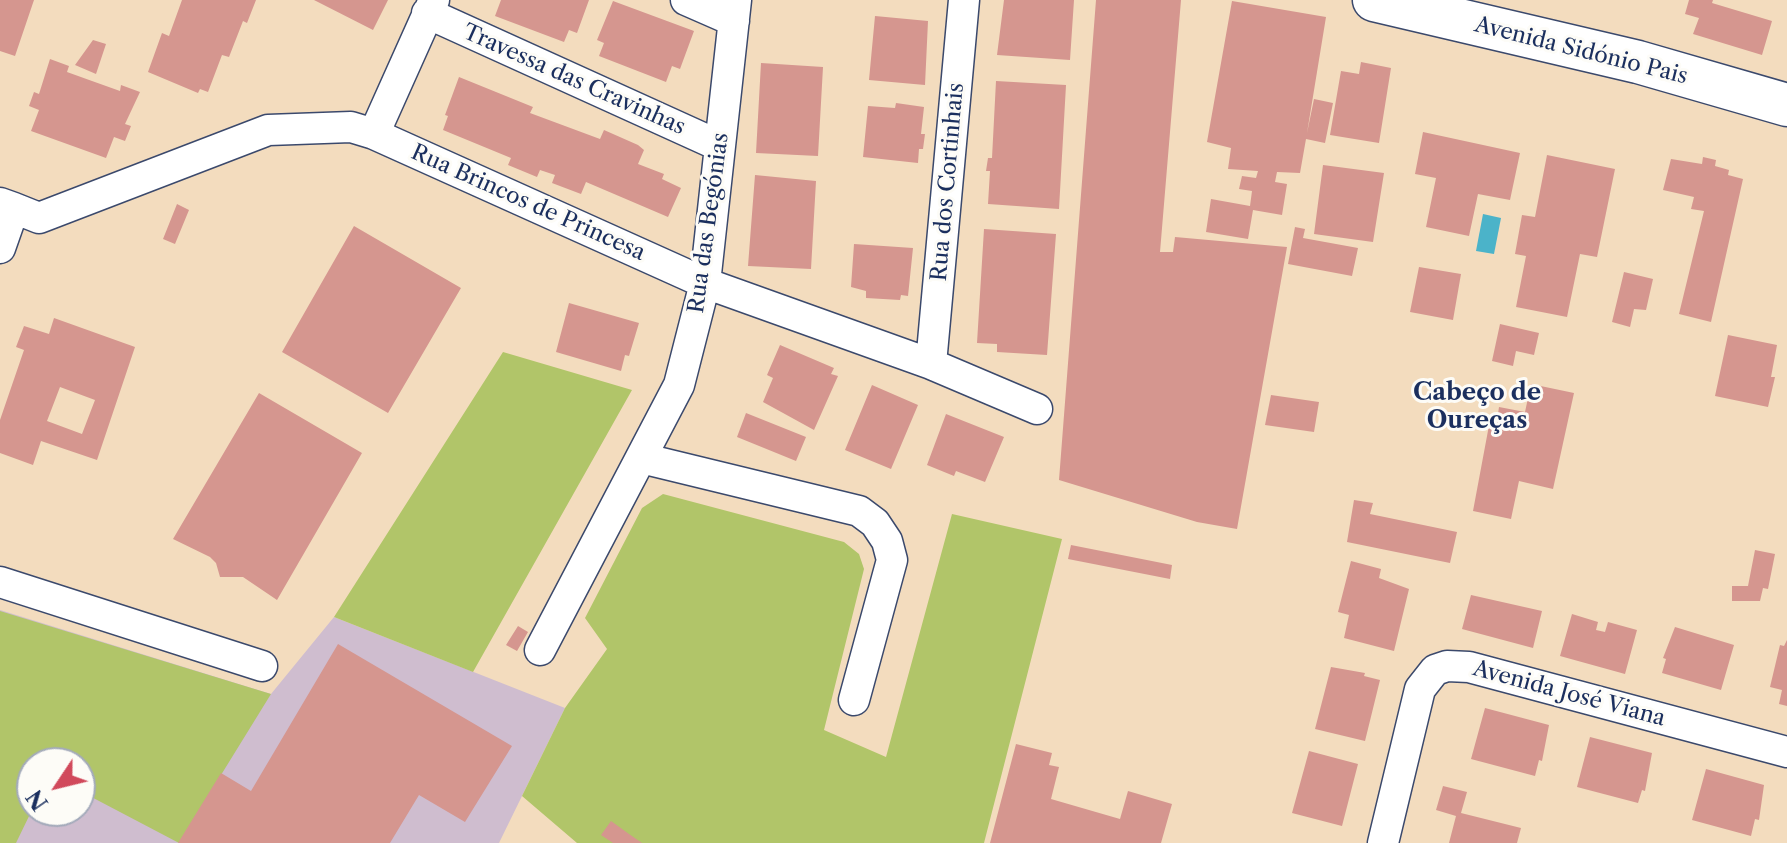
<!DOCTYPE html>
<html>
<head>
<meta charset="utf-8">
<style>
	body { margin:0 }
	#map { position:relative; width:1787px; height:843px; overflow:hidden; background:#f3dcbe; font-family:"Libre Caslon Text",serif }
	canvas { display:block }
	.north { position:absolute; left:16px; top:747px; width:80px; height:80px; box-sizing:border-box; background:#fdfcf7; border:2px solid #a3aaba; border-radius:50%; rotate:235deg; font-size:22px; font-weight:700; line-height:32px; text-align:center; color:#1b2f5e }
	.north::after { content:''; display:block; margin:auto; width:28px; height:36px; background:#d1495b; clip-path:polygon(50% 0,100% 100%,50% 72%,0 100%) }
</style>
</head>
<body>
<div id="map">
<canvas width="1787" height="843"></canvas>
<div class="north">N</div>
</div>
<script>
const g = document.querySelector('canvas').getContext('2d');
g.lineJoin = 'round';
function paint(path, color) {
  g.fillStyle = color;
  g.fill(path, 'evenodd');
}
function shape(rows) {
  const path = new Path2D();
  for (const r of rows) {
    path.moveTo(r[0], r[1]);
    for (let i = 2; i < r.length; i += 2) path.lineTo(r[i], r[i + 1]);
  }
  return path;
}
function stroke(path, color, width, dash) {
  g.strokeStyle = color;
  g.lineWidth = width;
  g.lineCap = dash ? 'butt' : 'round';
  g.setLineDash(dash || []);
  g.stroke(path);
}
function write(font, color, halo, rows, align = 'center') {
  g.font = font + ' "Libre Caslon Text",serif';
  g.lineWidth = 6;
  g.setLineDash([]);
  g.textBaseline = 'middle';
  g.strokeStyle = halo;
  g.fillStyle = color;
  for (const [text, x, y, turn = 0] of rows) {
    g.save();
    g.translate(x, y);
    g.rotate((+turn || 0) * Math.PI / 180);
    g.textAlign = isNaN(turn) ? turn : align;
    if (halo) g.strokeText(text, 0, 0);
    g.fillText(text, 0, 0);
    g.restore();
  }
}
paint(shape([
	[0,610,271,694,334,617,565,708,499,843,0,843],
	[32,763,80,763,80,811,32,811]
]), '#cfbdcf');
paint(shape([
	[503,352,632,390,473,672,334,617],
	[663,494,844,542,859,554,864,569,824,730,886,757,952,514,1062,539,984,843,577,843,522,796,565,708,607,649,585,618,642,508],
	[0,611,271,694,179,843,80,791,80,763,32,763,32,810,16,843,0,843]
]), '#b1c569');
paint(shape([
	[1483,214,1501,218,1494,254,1476,251]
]), '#4bb3c9');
paint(shape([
	[0,0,34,0,15,56,0,51],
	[182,0,256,0,247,23,243,21,229,57,222,55,208,92,200,89,198,93,148,72,162,33,169,36],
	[314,0,388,0,373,30],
	[501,0,589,0,577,33,569,30,564,42,495,16],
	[1004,0,1074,0,1070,60,997,55],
	[1096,0,1181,0,1160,252,1173,252,1175,237,1287,247,1237,529,1197,522,1059,480],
	[1689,0,1713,0,1712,3,1772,21,1762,55,1693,34,1699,18,1685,14],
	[613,1,694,31,680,69,672,66,666,82,599,56,604,43,597,40],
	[1232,1,1326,17,1307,133,1314,99,1333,103,1325,143,1306,139,1300,173,1277,172,1275,182,1287,184,1282,215,1253,210,1248,239,1206,232,1211,199,1250,206,1252,191,1239,189,1242,176,1256,178,1258,171,1228,169,1231,148,1207,142],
	[875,16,928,21,925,85,869,80],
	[93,40,106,44,96,74,75,65],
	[50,59,69,66,67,72,92,81,120,91,121,85,140,92,125,124,131,126,125,141,114,137,106,158,31,131,39,110,29,106,34,92,39,94],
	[1361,62,1391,68,1379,143,1330,135,1341,71,1359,74],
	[761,63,823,67,818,156,756,153],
	[459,77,533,107,530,113,600,139,604,130,638,145,644,150,638,164,664,174,662,179,681,188,668,217,586,182,581,194,552,183,555,175,540,170,537,177,508,165,511,158,443,130,448,116,445,115],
	[996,81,1066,85,1059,209,988,204,990,171,986,171,988,158,992,158],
	[896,103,924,107,921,134,925,134,923,149,919,149,918,163,863,157,868,106,895,108],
	[1423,132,1520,153,1510,200,1478,194,1469,236,1426,227,1436,178,1415,174],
	[1547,155,1615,169,1597,257,1580,254,1567,317,1516,307,1526,256,1515,254,1522,215,1535,217],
	[1703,157,1716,160,1715,166,1729,170,1728,175,1743,179,1711,322,1679,314,1704,211,1691,209,1694,197,1663,190,1671,159,1702,164],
	[1323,165,1384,173,1373,242,1314,234],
	[755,175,816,181,811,269,748,266],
	[177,204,189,210,175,244,163,239],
	[354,226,461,288,388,413,282,352],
	[1295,227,1305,229,1303,238,1358,248,1352,276,1288,264],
	[984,229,1056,234,1047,355,997,352,997,344,977,343],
	[854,244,913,248,908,296,901,295,900,300,866,298,866,291,851,287],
	[1419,267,1461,274,1453,320,1410,312],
	[1624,272,1653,279,1646,310,1634,309,1630,327,1612,322],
	[569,303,639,323,629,356,625,355,621,371,556,352],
	[54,318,135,347,97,460,41,441,33,465,0,453,0,420,24,350,16,347,24,326,49,334],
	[60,387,95,400,82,434,47,421],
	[1500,324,1539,333,1534,355,1516,351,1513,366,1492,361],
	[1728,335,1777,345,1771,377,1775,377,1768,407,1715,396],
	[780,345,834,368,831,374,838,376,814,430,763,402,773,378,767,375],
	[1531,384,1574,393,1553,489,1519,481,1511,519,1473,511,1490,420,1497,421,1499,407,1525,412],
	[872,385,918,405,891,469,845,450],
	[259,393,362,453,277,600,243,577,220,577,216,563,210,557,173,539],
	[1271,395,1319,402,1314,432,1265,425],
	[746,413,806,437,796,461,737,437],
	[946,414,1004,437,985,482,956,471,954,476,927,465],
	[1354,500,1373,503,1370,514,1457,532,1450,563,1347,542],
	[1071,545,1172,565,1170,579,1068,559],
	[1755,550,1775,554,1768,589,1763,588,1760,601,1732,601,1732,586,1748,586],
	[1351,561,1381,569,1379,578,1409,589,1394,651,1344,638,1349,615,1338,612],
	[1471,595,1542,611,1533,648,1462,629],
	[1572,614,1598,622,1596,630,1605,632,1608,622,1637,630,1625,674,1560,656],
	[518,626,528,632,517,651,506,645],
	[1675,627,1734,645,1721,690,1662,673,1666,659,1663,658],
	[1787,640,1787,706,1779,704,1782,690,1770,687,1780,645,1784,646],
	[338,644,512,746,465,822,419,795,390,843,178,843,221,773,251,791],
	[1331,667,1365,673,1364,676,1380,680,1365,741,1315,729],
	[1485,708,1549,725,1542,761,1539,760,1535,776,1471,759],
	[1590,737,1652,753,1645,791,1642,790,1638,803,1577,787],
	[1016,744,1052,753,1049,765,1059,767,1051,799,1120,819,1128,791,1172,804,1161,843,990,843],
	[1309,751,1358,764,1342,826,1292,813],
	[1706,769,1764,785,1759,820,1755,819,1751,836,1692,820],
	[1443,786,1467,792,1461,813,1521,828,1517,843,1449,843,1456,816,1436,810],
	[611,821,629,834,642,843,613,843,601,835]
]), '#d5968f');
const minor = shape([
	[686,0,734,21],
	[427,13,720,146],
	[374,134,434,0],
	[0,203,14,208,0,248],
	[14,208,39,218,268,130,351,127,374,134,705,283,931,364,1037,409],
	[931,364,964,0],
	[641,458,859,511,875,523,887,541,892,560,854,700],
	[0,582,262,666],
	[540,650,679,385,705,283,736,0],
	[1383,843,1420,689,1435,670,1447,666,1469,667,1787,752]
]);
const secondary = shape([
	[1374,0,1638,62,1787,105]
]);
stroke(minor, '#3b496c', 33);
stroke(secondary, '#3b496c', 45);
stroke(minor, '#fff', 30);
stroke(secondary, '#fff', 42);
write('22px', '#1b2f5e', '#fdfcf7', [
	["Avenida Sidónio Pais",1581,51,14],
	["Travessa das Cravinhas",574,80,24],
	["Rua dos Cortinhais",948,182,-85],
	["Rua Brincos de Princesa",528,203,24],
	["Rua das Begónias",709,223,-82],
	["Avenida José Viana",1569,694,15]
]);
write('bold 24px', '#1b2f5e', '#fdfcf7', [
	["Cabeço de",1477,393],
	["Oureças",1477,421]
]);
</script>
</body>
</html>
